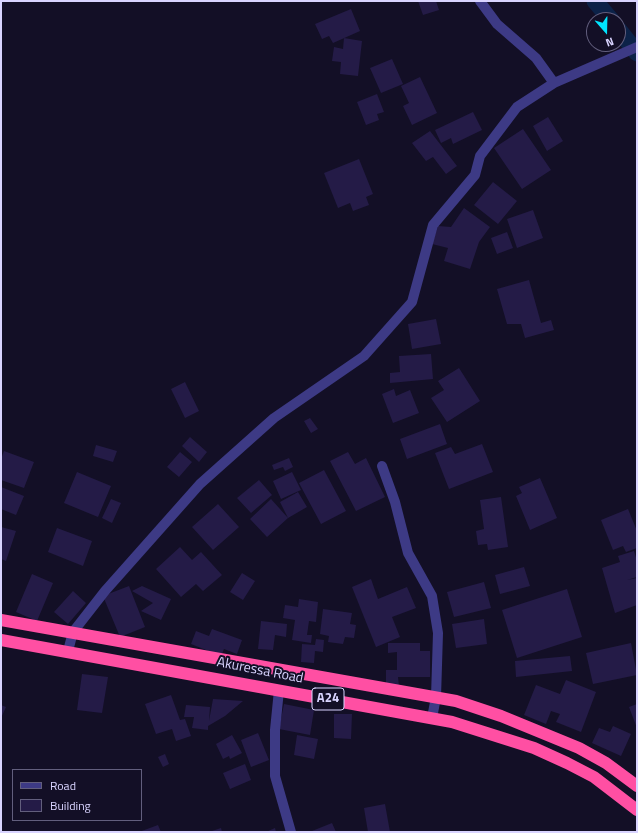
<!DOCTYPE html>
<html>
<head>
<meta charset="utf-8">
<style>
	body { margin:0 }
	#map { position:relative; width:638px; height:833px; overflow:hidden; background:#130f26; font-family:"Titillium Web",sans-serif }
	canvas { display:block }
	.frame { position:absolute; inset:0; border:2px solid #d9d4ff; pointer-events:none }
	.legend { position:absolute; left:12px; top:769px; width:130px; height:52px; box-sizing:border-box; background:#130f26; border:1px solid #625e7d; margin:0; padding:5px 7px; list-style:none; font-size:12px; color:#d9d4ff }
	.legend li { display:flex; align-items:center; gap:8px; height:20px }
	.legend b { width:20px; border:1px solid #625e7d }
	.north { position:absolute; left:586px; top:12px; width:40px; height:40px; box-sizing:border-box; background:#130f26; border:1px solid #625e7d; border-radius:50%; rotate:160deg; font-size:11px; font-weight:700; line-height:16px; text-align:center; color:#d9d4ff }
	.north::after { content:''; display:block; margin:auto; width:14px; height:18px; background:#00e5ff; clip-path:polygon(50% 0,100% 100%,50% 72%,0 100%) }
</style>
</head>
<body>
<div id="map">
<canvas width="638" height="833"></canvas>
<div class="frame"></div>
<ul class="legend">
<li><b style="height:5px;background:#3d3a85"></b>Road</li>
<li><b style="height:11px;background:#241b47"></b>Building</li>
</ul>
<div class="north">N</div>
</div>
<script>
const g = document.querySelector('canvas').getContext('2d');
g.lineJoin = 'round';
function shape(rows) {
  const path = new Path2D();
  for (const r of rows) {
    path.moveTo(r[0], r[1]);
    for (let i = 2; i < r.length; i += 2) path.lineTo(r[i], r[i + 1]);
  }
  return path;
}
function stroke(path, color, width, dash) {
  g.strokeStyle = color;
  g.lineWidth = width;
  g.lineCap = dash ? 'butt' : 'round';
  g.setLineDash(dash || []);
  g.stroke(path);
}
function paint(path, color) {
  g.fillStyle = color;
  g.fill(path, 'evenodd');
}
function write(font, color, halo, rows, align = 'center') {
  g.font = font + ' "Titillium Web",sans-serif';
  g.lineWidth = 4;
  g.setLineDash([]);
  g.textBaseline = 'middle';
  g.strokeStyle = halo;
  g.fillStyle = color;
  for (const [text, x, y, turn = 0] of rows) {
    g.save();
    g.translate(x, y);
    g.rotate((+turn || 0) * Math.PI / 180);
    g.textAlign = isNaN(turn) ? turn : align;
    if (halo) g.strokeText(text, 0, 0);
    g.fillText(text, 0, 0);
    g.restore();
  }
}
stroke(shape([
	[595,1,611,20],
	[618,29,637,53]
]), '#0c2248', 17);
paint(shape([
	[418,1,436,1,439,10,423,15],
	[351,9,360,31,333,43,329,36,322,39,315,24],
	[344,38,362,41,358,76,340,74,341,62,332,61,334,47,343,49],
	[392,59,403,84,381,93,370,68],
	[420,77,437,113,412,125,403,106,409,103,401,86],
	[377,94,384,112,377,114,379,120,366,125,357,102],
	[473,112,482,130,453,144,451,138,441,143,435,130],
	[548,117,563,141,547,151,533,126],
	[523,129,551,170,522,189,494,148],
	[430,131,457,166,446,174,433,157,426,161,412,143],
	[359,159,373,194,366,197,369,205,353,211,350,203,338,208,324,173],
	[493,182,517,201,498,224,474,205],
	[464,208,490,227,479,242,470,269,444,261,448,248,432,244,438,226,451,227],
	[533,210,543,238,517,248,507,219],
	[507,232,513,248,497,254,491,238],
	[529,280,541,323,551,320,554,330,525,338,521,324,507,324,497,289],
	[436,319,441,344,412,349,408,324],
	[431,354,433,379,390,383,390,373,400,372,399,356],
	[459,368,480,401,447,422,431,398,444,390,438,381],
	[185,382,199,411,185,418,171,389],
	[394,389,396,396,410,390,419,413,393,423,382,394],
	[310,418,318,429,311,433,304,421],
	[440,424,447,444,407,459,400,439],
	[190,437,207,452,199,462,182,446],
	[482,444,493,472,449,489,435,453,451,447,455,454],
	[96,445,117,451,113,462,93,456],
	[4,451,34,462,24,488,1,480,1,459],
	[180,452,192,462,179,477,167,467],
	[348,452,355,464,366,458,385,497,356,511,330,461],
	[289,458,293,467,285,471,283,467,274,470,272,465],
	[324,470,346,511,321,524,299,483],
	[77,472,111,486,98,517,64,503],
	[292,472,301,490,281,499,273,481],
	[540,478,557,518,530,530,516,496,522,493,519,487],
	[259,480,272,495,251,513,237,498],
	[1,487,24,496,16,515,1,509],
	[298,492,307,507,288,518,280,502],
	[501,497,508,547,488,550,487,544,478,545,476,531,484,529,480,500],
	[111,499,121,503,112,523,102,518],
	[271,499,288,518,267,537,250,519],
	[218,504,239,527,213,550,192,527],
	[628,509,637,531,637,548,626,552,623,546,613,550,601,520],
	[1,527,16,531,6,561,1,559],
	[57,528,92,541,83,566,48,552],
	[180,547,192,560,201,552,222,575,203,591,196,584,181,597,156,569],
	[634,551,637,561,637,577,627,580,637,578,637,605,615,613,602,568,620,562,618,556],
	[524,567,530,586,500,594,495,575],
	[242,573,255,581,243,600,230,592],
	[32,574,53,583,37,621,16,612],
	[371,579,378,599,407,587,416,608,392,617,400,637,376,647,352,587],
	[484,582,491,608,454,617,447,592],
	[129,586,145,627,120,637,103,596],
	[142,586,171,599,161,620,141,611,153,603,132,591],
	[567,589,582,637,517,658,502,610],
	[73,591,86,603,68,624,54,612],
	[299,599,318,602,316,622,309,621,307,635,312,635,311,643,292,640,295,620,283,618,285,605,298,607],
	[323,609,352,613,350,624,356,625,354,638,345,637,343,644,328,642,329,636,320,634],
	[484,619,487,644,456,648,452,624],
	[261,621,287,624,286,637,275,635,273,650,258,649],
	[212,629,242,640,237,654,224,649,221,656,191,644,196,631,209,636],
	[316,639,324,640,323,652,315,651,314,663,301,662,302,644,315,645],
	[388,643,420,643,420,651,430,651,430,677,398,677,399,686,386,686,386,670,397,670,397,652,388,653],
	[631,643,637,675,593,684,586,653],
	[570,656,572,671,516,677,515,661],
	[82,674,108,677,102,713,77,710],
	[566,680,596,692,581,732,556,722,560,714,551,711,546,724,524,715,536,685,560,694],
	[171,695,180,720,185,719,191,736,176,741,172,729,156,734,145,704],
	[213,699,243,701,225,716,208,726,208,730,192,728,194,717,184,717,186,705,210,707,209,721],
	[284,704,314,710,310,735,279,729],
	[637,704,637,728,629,707],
	[1,705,6,707,1,718],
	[334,714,352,714,351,739,334,738],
	[613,726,631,734,621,756,592,743,599,728,610,732],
	[258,733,269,760,251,767,241,740],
	[232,735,242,753,230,759,229,756,223,759,216,744],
	[297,735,318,739,314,759,294,755],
	[165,754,169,764,163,767,158,757],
	[245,764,251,780,230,789,223,773],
	[385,804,390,832,368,832,364,808],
	[332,823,336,832,313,832,312,831],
	[158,825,161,832,139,832],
	[221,828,222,832,209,832],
	[275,828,276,832,266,832]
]), '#241b47');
stroke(shape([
	[480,1,497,24,536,58,554,83],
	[382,466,395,502,408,553,432,596,438,633,436,697,432,718],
	[68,651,73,632,105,591,200,484,274,418,364,356,412,302,433,225,475,175,480,156,517,107,554,83,637,47],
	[279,690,275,730,275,776,291,832]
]), '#3d3a85', 10);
stroke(shape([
	[1,620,456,701,501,716,579,748,606,763,637,786],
	[1,640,452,722,534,748,567,763,594,777,637,810]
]), '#ff4fa3', 12);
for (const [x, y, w] of [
	[328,699,32]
]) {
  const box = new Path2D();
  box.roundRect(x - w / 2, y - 11, w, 22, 3);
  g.fillStyle = '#130f26';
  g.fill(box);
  stroke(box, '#d9d4ff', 1);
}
write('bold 13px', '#d9d4ff', null, [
	["A24",328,699]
]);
write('14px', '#d9d4ff', '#130f26', [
	["Akuressa Road",260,671,11]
]);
</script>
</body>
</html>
